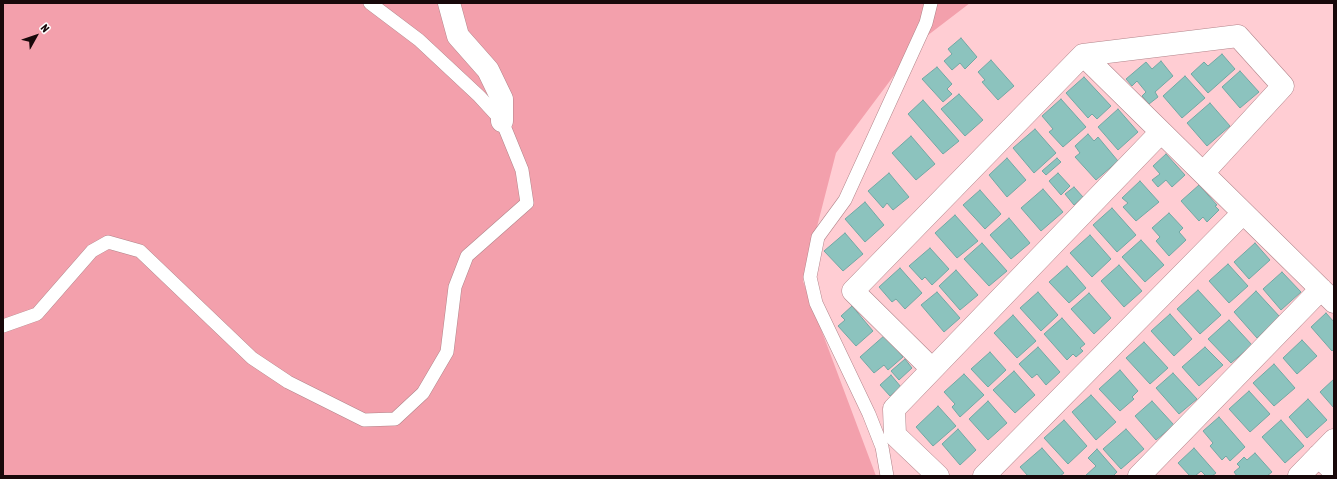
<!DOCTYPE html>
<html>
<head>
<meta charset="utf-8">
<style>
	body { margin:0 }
	#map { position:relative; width:1337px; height:479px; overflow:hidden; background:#ffcdd3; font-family:"Asap Condensed",sans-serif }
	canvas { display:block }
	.frame { position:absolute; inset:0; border:4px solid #18080a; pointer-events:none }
	.north { position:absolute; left:16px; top:16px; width:40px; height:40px; -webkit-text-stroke:3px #fdfdfd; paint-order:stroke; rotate:50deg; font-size:11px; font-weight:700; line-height:16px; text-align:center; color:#18080a }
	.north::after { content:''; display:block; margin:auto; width:14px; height:18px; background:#18080a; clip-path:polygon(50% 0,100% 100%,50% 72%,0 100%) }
</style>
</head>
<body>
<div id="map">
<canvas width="1337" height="479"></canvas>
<div class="frame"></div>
<div class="north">N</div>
</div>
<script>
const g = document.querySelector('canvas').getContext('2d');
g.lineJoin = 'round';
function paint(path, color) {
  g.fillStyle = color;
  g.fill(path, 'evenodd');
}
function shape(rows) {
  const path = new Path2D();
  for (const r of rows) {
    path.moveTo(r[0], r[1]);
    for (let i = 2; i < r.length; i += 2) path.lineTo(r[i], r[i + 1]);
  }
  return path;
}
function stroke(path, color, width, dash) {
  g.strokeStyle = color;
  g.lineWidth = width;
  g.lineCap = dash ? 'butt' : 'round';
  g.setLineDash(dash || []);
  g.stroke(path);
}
paint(shape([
	[3,3,970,3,919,42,836,153,803,281,876,476,3,476]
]), '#f3a0ac');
const building = shape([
	[961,38,977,57,965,69,960,63,952,70,944,61,952,54,948,49,961,38],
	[1222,54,1235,69,1208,93,1191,74,1204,62,1208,66,1222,54],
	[991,60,1014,86,998,100,982,82,985,80,978,72,991,60],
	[1161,61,1173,76,1155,92,1158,97,1149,104,1142,96,1146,92,1137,81,1132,86,1126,79,1146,62,1152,69,1161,61],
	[937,67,952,84,947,89,952,94,943,102,922,79,937,67],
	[1240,71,1259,92,1240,108,1222,87,1240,71],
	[1185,76,1205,98,1182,118,1163,96,1185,76],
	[1084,77,1111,106,1097,119,1092,114,1088,118,1066,93,1084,77],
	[959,94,983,120,965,136,941,109,959,94],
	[1061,99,1086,127,1063,147,1049,132,1053,129,1042,116,1061,99],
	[923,100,959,141,943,154,908,114,923,100],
	[1210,103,1230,126,1207,146,1187,123,1210,103],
	[1118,109,1138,132,1118,150,1098,127,1118,109],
	[1035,129,1056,153,1034,173,1013,148,1035,129],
	[1088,134,1094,141,1098,137,1118,161,1096,180,1075,157,1080,153,1075,146,1088,134],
	[911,136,935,164,916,180,892,153,911,136],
	[1166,154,1185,175,1172,187,1166,180,1158,187,1152,180,1160,174,1153,166,1166,154],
	[1007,158,1026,180,1007,197,989,175,1007,158],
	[1057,158,1061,162,1046,175,1042,171,1057,158],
	[889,173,909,197,893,210,887,203,883,208,868,191,889,173],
	[1058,173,1070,186,1061,195,1049,181,1058,173],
	[1140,181,1159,202,1136,221,1123,207,1128,203,1122,198,1140,181],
	[1199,185,1217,205,1215,206,1219,210,1207,222,1203,217,1199,221,1181,201,1199,185],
	[1074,187,1083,197,1074,205,1065,194,1074,187],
	[1043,189,1063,212,1041,231,1021,208,1043,189],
	[980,190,1001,214,985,229,963,205,980,190],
	[865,202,884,225,865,242,845,219,865,202],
	[1112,208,1136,235,1117,252,1093,225,1112,208],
	[1169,213,1183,228,1179,232,1186,240,1169,256,1156,241,1160,237,1152,228,1169,213],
	[955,215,978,241,957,258,935,233,955,215],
	[1009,218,1030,243,1011,259,990,235,1009,218],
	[845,233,863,254,843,271,824,251,845,233],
	[1090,235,1111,259,1092,277,1070,253,1090,235],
	[1141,240,1164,265,1145,282,1122,257,1141,240],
	[982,243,1007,271,989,286,964,259,982,243],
	[1255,243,1270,260,1249,279,1234,262,1255,243],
	[930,248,949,269,932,285,925,277,922,280,909,266,930,248],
	[1228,264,1248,286,1229,303,1209,281,1228,264],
	[1119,265,1142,291,1124,307,1101,281,1119,265],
	[1067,266,1086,288,1069,303,1049,282,1067,266],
	[900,268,922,293,905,309,896,299,892,302,879,287,900,268],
	[956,270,978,295,960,310,939,286,956,270],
	[1282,272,1301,292,1281,310,1263,289,1282,272],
	[1198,290,1221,315,1200,334,1177,309,1198,290],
	[1256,291,1280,317,1257,338,1234,312,1256,291],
	[937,292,960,318,944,332,921,305,937,292],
	[1038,292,1058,315,1041,331,1020,308,1038,292],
	[1089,293,1111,318,1094,334,1071,309,1089,293],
	[852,306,873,331,856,346,838,326,845,320,841,316,852,306],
	[1326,313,1334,322,1334,349,1332,351,1311,327,1326,313],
	[1170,314,1192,339,1174,356,1151,331,1170,314],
	[1013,315,1036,341,1017,358,994,333,1013,315],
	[1062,318,1085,344,1080,348,1083,351,1076,357,1073,354,1067,360,1044,334,1062,318],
	[1229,320,1252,345,1231,363,1208,339,1229,320],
	[885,335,903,357,888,370,884,365,874,373,860,357,885,335],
	[1302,340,1317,356,1297,374,1283,358,1302,340],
	[1144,342,1168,368,1150,384,1126,358,1144,342],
	[1038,347,1060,372,1046,385,1037,374,1032,378,1019,364,1038,347],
	[1205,347,1223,365,1199,386,1182,367,1205,347],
	[990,352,1006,370,988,387,971,369,990,352],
	[905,359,912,368,899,380,891,371,905,359],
	[1274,364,1295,388,1274,406,1253,383,1274,364],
	[1120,370,1138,391,1132,397,1134,399,1120,411,1099,389,1120,370],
	[1014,371,1035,395,1015,413,993,390,1014,371],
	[1173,373,1197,399,1179,414,1156,388,1173,373],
	[964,374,984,395,960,417,952,407,955,404,944,392,964,374],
	[891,375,901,387,890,396,880,385,891,375],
	[1334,379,1334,408,1320,392,1334,379],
	[1249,391,1270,414,1250,432,1229,409,1249,391],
	[1091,395,1116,422,1096,440,1072,412,1091,395],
	[1308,399,1327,420,1307,438,1289,417,1308,399],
	[988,401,1007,423,988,440,969,419,988,401],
	[1152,401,1174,425,1156,440,1135,416,1152,401],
	[938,406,956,426,933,446,916,427,938,406],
	[1219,417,1245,447,1230,461,1226,456,1222,460,1210,446,1213,443,1203,431,1219,417],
	[1064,420,1087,446,1068,464,1044,438,1064,420],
	[1281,420,1304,446,1285,463,1262,437,1281,420],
	[958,429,976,450,960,465,942,444,958,429],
	[1126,429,1144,449,1121,469,1103,449,1126,429],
	[1042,448,1064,473,1060,476,1028,476,1020,467,1042,448],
	[1194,448,1216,473,1212,476,1206,476,1201,471,1195,476,1190,476,1178,463,1194,448],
	[1097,449,1117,472,1113,476,1085,476,1096,466,1088,458,1097,449],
	[1255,453,1272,472,1267,476,1237,476,1234,472,1240,467,1237,464,1244,457,1247,460,1255,453]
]);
paint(building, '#8cc3be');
stroke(building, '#71a8a4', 1);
const service = shape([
	[3,326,37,314,92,251,108,242,140,251,252,358,288,382,364,420,395,419,423,393,447,352,455,287,467,256,527,203,522,170,502,121,479,96,419,40,370,3],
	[887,476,882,447,869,414,816,303,810,277,818,237,845,200,926,23,931,3]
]);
const minor = shape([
	[449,3,458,36,488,70,502,99,502,121],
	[1083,55,1334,302],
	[932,369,853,291,1083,55,1238,36,1283,86,1203,173],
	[1318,456,1334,471],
	[938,476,895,435,894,409,1161,132],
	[984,476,1243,213],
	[1139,476,1321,289],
	[1299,476,1334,440]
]);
stroke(service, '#b2848a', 14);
stroke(minor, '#b2848a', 23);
stroke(service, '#fff', 13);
stroke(minor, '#fff', 22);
</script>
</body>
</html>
